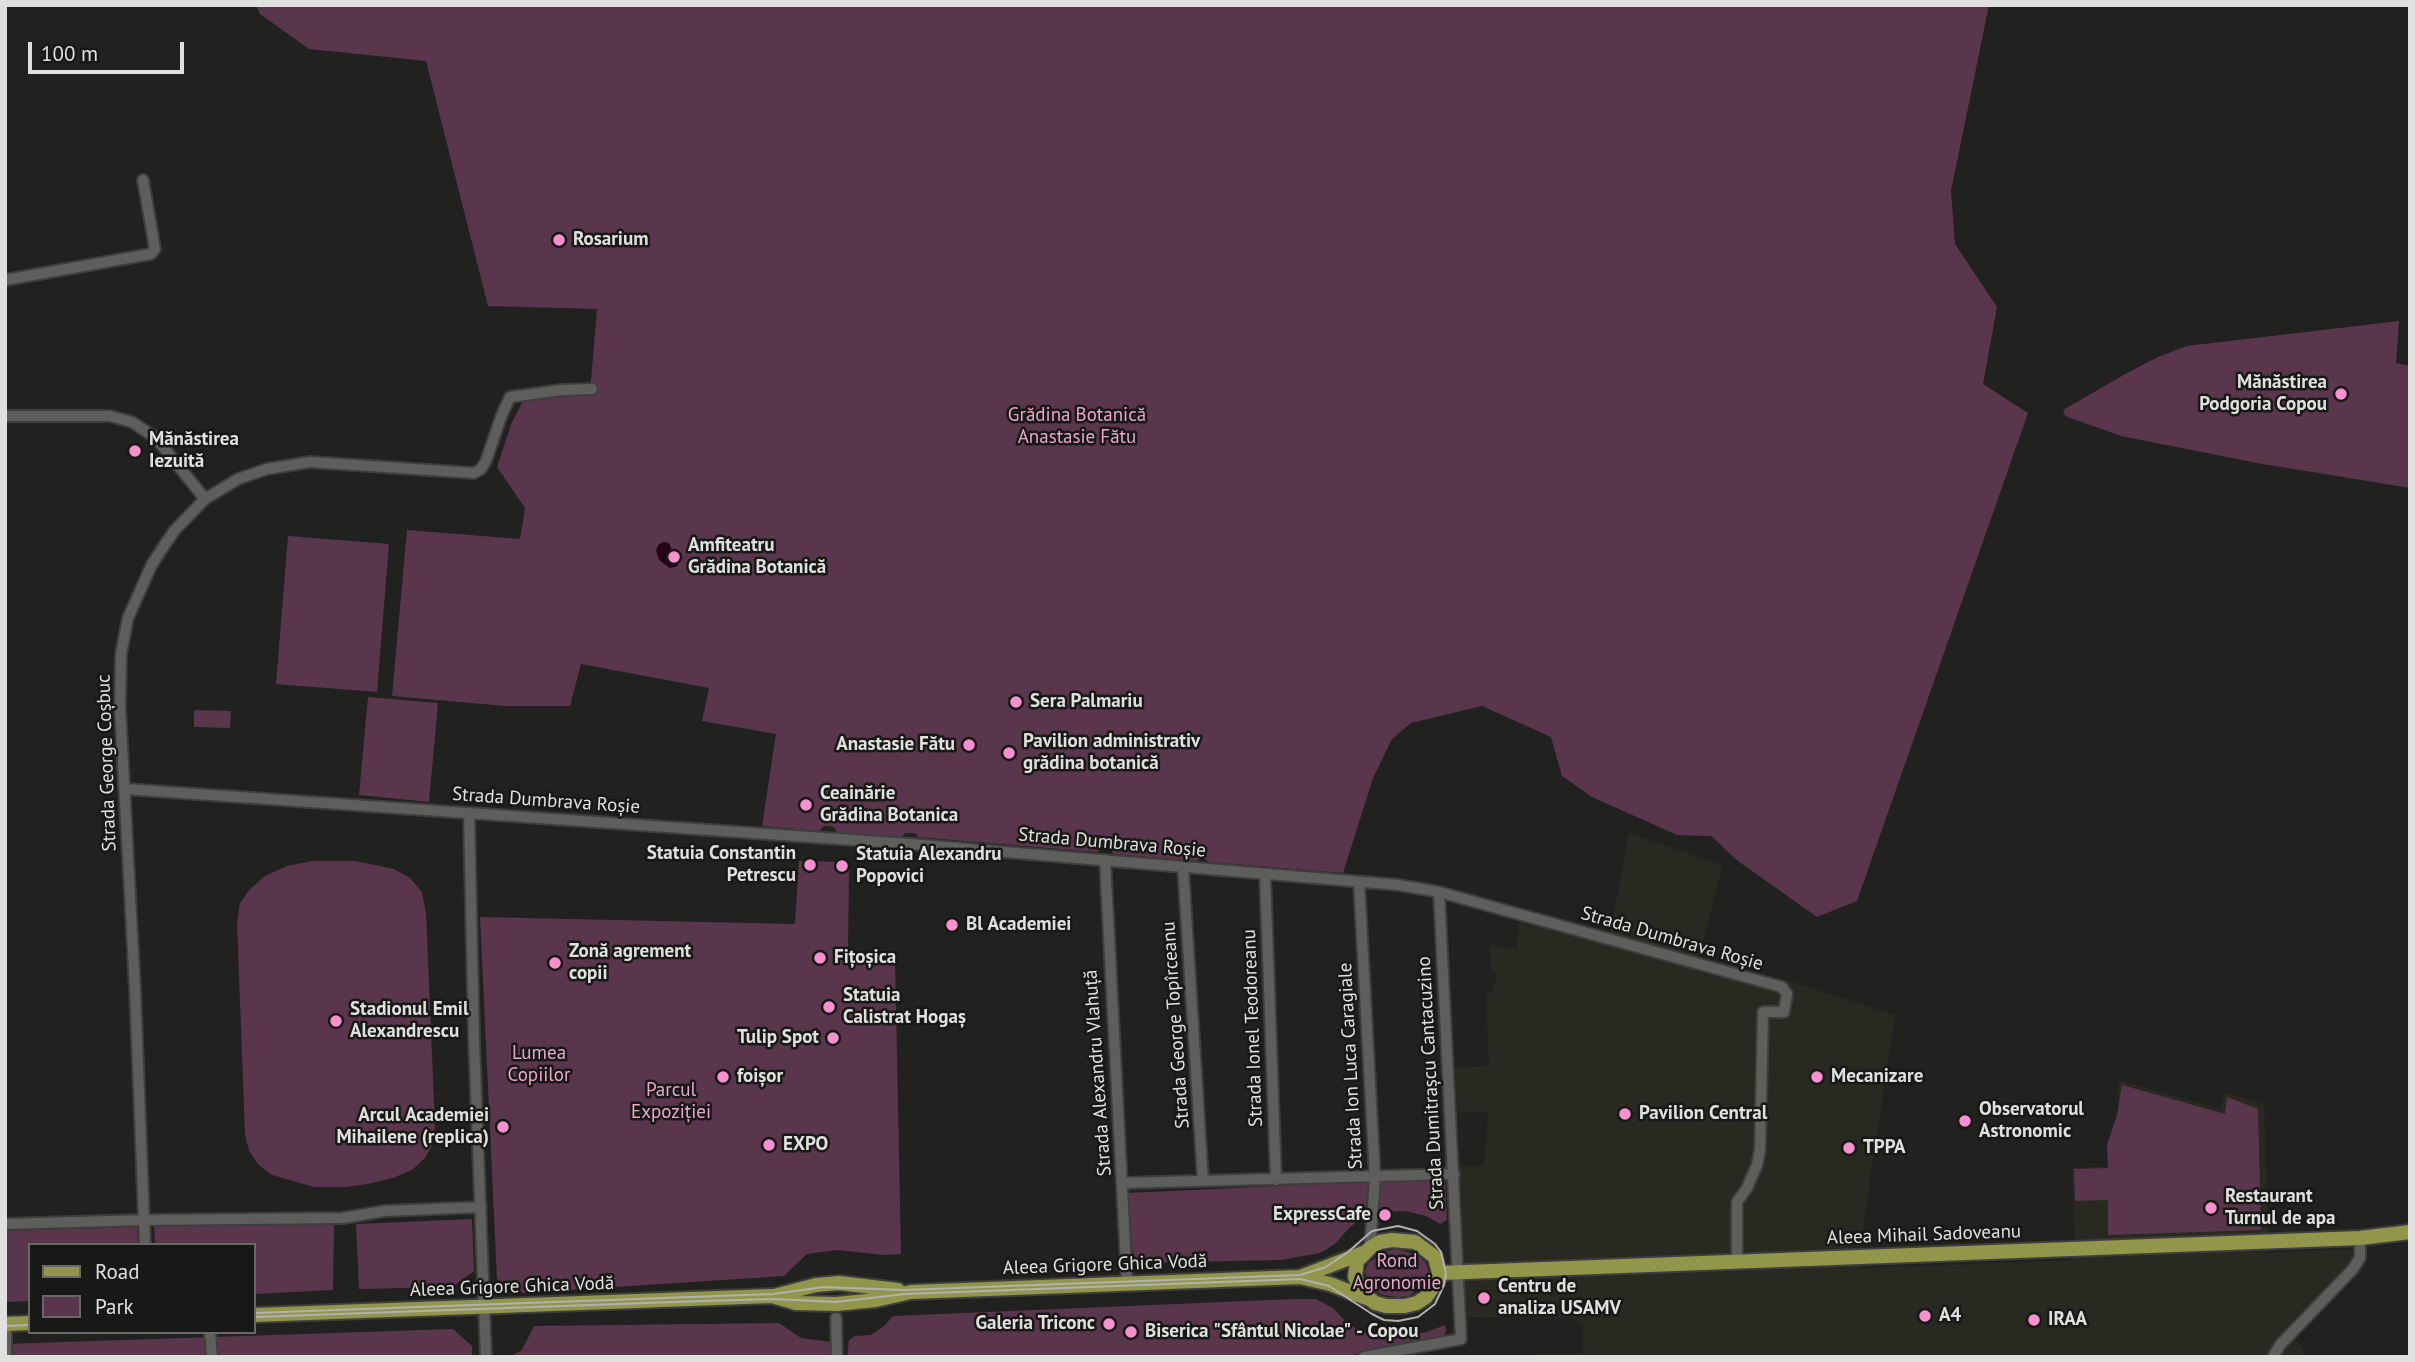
<!DOCTYPE html>
<html>
<head>
<meta charset="utf-8">
<style>
	body { margin:0 }
	#map { position:relative; width:2415px; height:1362px; overflow:hidden; background:#21211f; font-family:"PT Sans",sans-serif }
	canvas { display:block }
	.frame { position:absolute; inset:0; border:7px solid #e0e0df; pointer-events:none }
	.legend { position:absolute; left:28px; top:1243px; width:228px; height:91px; box-sizing:border-box; background:#181816; border:2px solid #686866; margin:0; padding:9px 12px; list-style:none; font-size:21px; color:#e0e0df }
	.legend li { display:flex; align-items:center; gap:14px; height:35px }
	.legend b { width:35px; border:2px solid #686866 }
	.scale { position:absolute; left:28px; top:42px; width:156px; height:32px; box-sizing:border-box; border:4px solid #e0e0df; border-top:0; padding-left:9px; font-size:21px; line-height:24px; white-space:nowrap; color:#e0e0df; -webkit-text-stroke:5px #181816; paint-order:stroke }
</style>
</head>
<body>
<div id="map">
<canvas width="2415" height="1362"></canvas>
<div class="frame"></div>
<ul class="legend">
<li><b style="height:9px;background:#92964b"></b>Road</li>
<li><b style="height:19px;background:#5a364c"></b>Park</li>
</ul>
<div class="scale">100 m</div>
</div>
<script>
const g = document.querySelector('canvas').getContext('2d');
g.lineJoin = 'round';
function paint(path, color) {
  g.fillStyle = color;
  g.fill(path, 'evenodd');
}
function shape(rows) {
  const path = new Path2D();
  for (const r of rows) {
    path.moveTo(r[0], r[1]);
    for (let i = 2; i < r.length; i += 2) path.lineTo(r[i], r[i + 1]);
  }
  return path;
}
function stroke(path, color, width, dash) {
  g.strokeStyle = color;
  g.lineWidth = width;
  g.lineCap = dash ? 'butt' : 'round';
  g.setLineDash(dash || []);
  g.stroke(path);
}
function write(font, color, halo, rows, align = 'center') {
  g.font = font + ' "PT Sans",sans-serif';
  g.lineWidth = 5;
  g.setLineDash([]);
  g.textBaseline = 'middle';
  g.strokeStyle = halo;
  g.fillStyle = color;
  for (const [text, x, y, turn = 0] of rows) {
    g.save();
    g.translate(x, y);
    g.rotate((+turn || 0) * Math.PI / 180);
    g.textAlign = isNaN(turn) ? turn : align;
    if (halo) g.strokeText(text, 0, 0);
    g.fillText(text, 0, 0);
    g.restore();
  }
}
paint(shape([
	[1629,833,1723,865,1696,971,1779,993,1787,980,1895,1015,1862,1233,1863,1268,2075,1260,2072,1168,2109,1166,2118,1116,2119,1080,2221,1109,2223,1092,2264,1104,2269,1253,2367,1248,2360,1273,2294,1338,2303,1348,2303,1357,1536,1357,1538,1354,1583,1354,1583,1325,1569,1318,1467,1317,1459,1166,1484,1166,1488,1112,1457,1112,1455,1068,1489,1066,1486,994,1492,993,1497,973,1491,972,1490,945,1517,950,1519,922,1608,945]
]), '#282921');
paint(shape([
	[256,5,1989,5,1951,191,1955,244,1997,307,1983,384,2028,413,1857,901,1817,917,1738,861,1711,836,1677,835,1592,797,1562,776,1551,737,1482,706,1411,723,1392,739,1373,778,1343,873,1209,862,1203,858,1196,861,1113,854,1111,849,1102,848,1097,852,917,837,917,834,911,833,905,833,902,837,837,833,834,827,828,826,824,826,819,831,762,826,776,734,702,721,709,688,581,664,570,706,505,706,392,696,407,530,520,539,525,508,497,467,512,422,522,403,531,399,590,392,597,309,488,306,426,61,309,49,260,14],
	[2399,321,2396,363,2410,366,2410,488,2257,463,2121,436,2065,416,2063,410,2127,373,2158,357,2187,346],
	[288,536,389,544,377,692,276,684],
	[368,697,438,703,429,802,359,795],
	[194,710,231,711,230,728,194,727],
	[312,861,355,861,394,869,410,878,422,892,426,913,435,1126,433,1144,425,1158,412,1170,393,1178,368,1184,346,1187,314,1187,272,1175,258,1164,249,1151,245,1134,237,922,240,903,250,889,265,876,287,866],
	[799,861,841,862,849,869,848,950,895,956,901,1254,885,1255,837,1250,807,1254,784,1276,523,1293,497,1279,480,917,795,924],
	[2122,1085,2225,1114,2227,1097,2258,1109,2261,1230,2108,1235,2108,1200,2075,1201,2074,1169,2108,1168,2107,1145,2117,1115],
	[1442,1178,1445,1183,1447,1220,1440,1224,1426,1216,1406,1211,1379,1212,1369,1213,1349,1228,1335,1244,1320,1253,1281,1260,1137,1263,1133,1260,1128,1193],
	[472,1219,474,1271,452,1287,359,1289,356,1224],
	[154,1225,334,1225,333,1290,254,1294,254,1245,155,1245],
	[137,1227,138,1245,30,1245,30,1301,5,1302,5,1231],
	[1396,1249,1418,1255,1426,1263,1429,1273,1425,1284,1409,1296,1398,1297,1383,1295,1375,1291,1367,1280,1365,1271,1368,1263,1384,1252],
	[1294,1299,1316,1299,1333,1308,1349,1325,1378,1338,1399,1337,1427,1332,1445,1325,1446,1331,1442,1339,1341,1357,847,1357,849,1340,855,1336,871,1335,884,1326,893,1316],
	[779,1323,801,1338,831,1342,831,1357,509,1357,522,1350,534,1326],
	[453,1329,472,1346,472,1357,5,1357,5,1344]
]), '#5a364c');
paint(shape([
	[664,542,669,543,678,566,670,568,659,560,656,550,659,544]
]), '#240319');
const minor = shape([
	[5,280,151,254,155,249,143,180],
	[5,416,110,416,132,422,156,438,205,499],
	[125,789,910,844,1399,885,1439,892,1782,987,1787,994,1784,1012,1763,1012,1760,1150,1757,1165,1747,1188,1737,1202,1737,1261],
	[469,814,474,1041,486,1357],
	[1105,860,1127,1283],
	[1183,867,1203,1181],
	[1265,874,1276,1180],
	[1359,882,1375,1177,1370,1248],
	[1123,1183,1454,1174],
	[5,1224,144,1220,343,1218,384,1211,481,1207],
	[145,1245,135,989,120,707,121,654,128,618,152,564,174,531,205,499,238,479,267,469,310,462,474,473,481,469,486,461,501,417,510,397,561,390,592,389],
	[836,1318,837,1357],
	[6,1324,6,1357],
	[210,1332,212,1357],
	[1364,1357,1461,1339,1439,892],
	[2273,1357,2280,1345,2352,1270,2360,1258,2360,1238]
]);
const major = shape([
	[1392,1240,1415,1242,1435,1257,1439,1273,1438,1280,1426,1297,1417,1303,1405,1306,1386,1306,1375,1303,1361,1292,1355,1277,1357,1261,1370,1248,1380,1242,1392,1240],
	[1439,1273,2360,1238,2410,1232],
	[1300,1277,1330,1284,1366,1298],
	[774,1296,816,1285,839,1283,898,1290],
	[254,1315,772,1296,796,1303,836,1304,876,1300,911,1292,1300,1277,1363,1253],
	[5,1324,30,1323]
]);
stroke(minor, '#3e3e3c', 14);
stroke(major, '#3e3e3c', 18);
stroke(minor, '#5e5f5c', 10);
stroke(major, '#92964b', 14);
stroke(shape([
	[254,1313,773,1294,823,1287,904,1290,1300,1275,1326,1267,1348,1252,1372,1231,1398,1226,1417,1231,1435,1244,1441,1252,1446,1273,1444,1285,1435,1304,1418,1317,1398,1321,1384,1320,1372,1314,1329,1286,1300,1279,905,1294,836,1302,774,1299,703,1301,254,1317],
	[5,1326,30,1325]
]), '#b1b1b0', 2);
for (const [x, y, r, color] of [
	[559,240,7,"#f790ce"],
	[2341,394,7,"#f790ce"],
	[135,451,7,"#f790ce"],
	[674,557,7,"#f790ce"],
	[1016,702,7,"#f790ce"],
	[969,745,7,"#f790ce"],
	[1009,753,7,"#f790ce"],
	[806,805,7,"#f790ce"],
	[810,865,7,"#f790ce"],
	[842,866,7,"#f790ce"],
	[952,925,7,"#f790ce"],
	[820,958,7,"#f790ce"],
	[555,963,7,"#f790ce"],
	[829,1007,7,"#f790ce"],
	[336,1021,7,"#f790ce"],
	[833,1038,7,"#f790ce"],
	[723,1077,7,"#f790ce"],
	[1817,1077,7,"#f790ce"],
	[1625,1114,7,"#f790ce"],
	[1965,1121,7,"#f790ce"],
	[503,1127,7,"#f790ce"],
	[769,1145,7,"#f790ce"],
	[1849,1148,7,"#f790ce"],
	[2211,1208,7,"#f790ce"],
	[1385,1215,7,"#f790ce"],
	[1484,1298,7,"#f790ce"],
	[1925,1316,7,"#f790ce"],
	[2034,1320,7,"#f790ce"],
	[1109,1324,7,"#f790ce"],
	[1131,1332,7,"#f790ce"]
]) {
  const dot = new Path2D();
  dot.arc(x, y, r, 0, 2 * Math.PI);
  g.fillStyle = color;
  g.fill(dot);
  stroke(dot, '#181816', 2.5);
}
write('bold 19px', '#e0e0df', '#181816', [
	["Rosarium",573,240],
	["Mănăstirea",2327,383,"right"],
	["Podgoria Copou",2327,405,"right"],
	["Mănăstirea",149,440],
	["Iezuită",149,462],
	["Amfiteatru",688,546],
	["Grădina Botanică",688,568],
	["Sera Palmariu",1030,702],
	["Pavilion administrativ",1023,742],
	["grădina botanică",1023,764],
	["Anastasie Fătu",955,745,"right"],
	["Ceainărie",820,794],
	["Grădina Botanica",820,816],
	["Statuia Constantin",796,854,"right"],
	["Petrescu",796,876,"right"],
	["Statuia Alexandru",856,855],
	["Popovici",856,877],
	["Bl Academiei",966,925],
	["Zonă agrement",569,952],
	["copii",569,974],
	["Fițoșica",834,958],
	["Statuia",843,996],
	["Calistrat Hogaș",843,1018],
	["Stadionul Emil",350,1010],
	["Alexandrescu",350,1032],
	["Tulip Spot",819,1038,"right"],
	["foișor",737,1077],
	["Mecanizare",1831,1077],
	["Observatorul",1979,1110],
	["Astronomic",1979,1132],
	["Pavilion Central",1639,1114],
	["Arcul Academiei",489,1116,"right"],
	["Mihailene (replica)",489,1138,"right"],
	["EXPO",783,1145],
	["TPPA",1863,1148],
	["Restaurant",2225,1197],
	["Turnul de apa",2225,1219],
	["ExpressCafe",1371,1215,"right"],
	["Centru de",1498,1287],
	["analiza USAMV",1498,1309],
	["A4",1939,1316],
	["IRAA",2048,1320],
	["Galeria Triconc",1095,1324,"right"],
	["Biserica \"Sfântul Nicolae\" - Copou",1145,1332]
], 'left');
write('19px', '#eba6ce', '#181816', [
	["Grădina Botanică",1077,416],
	["Anastasie Fătu",1077,438],
	["Lumea",539,1054],
	["Copiilor",539,1076],
	["Parcul",671,1091],
	["Expoziției",671,1113],
	["Rond",1397,1262],
	["Agronomie",1397,1284]
]);
write('19px', '#e0e0df', '#181816', [
	["Strada George Coșbuc",107,763,-92],
	["Strada Dumbrava Roșie",546,801,4],
	["Strada Dumbrava Roșie",1112,843,5],
	["Strada Dumbrava Roșie",1672,939,16],
	["Strada George Topîrceanu",1176,1025,-94],
	["Strada Ionel Teodoreanu",1253,1028,-92],
	["Strada Ion Luca Caragiale",1351,1066,-93],
	["Strada Alexandru Vlahuță",1098,1073,-94],
	["Strada Dumitrașcu Cantacuzino",1431,1083,-93],
	["Aleea Mihail Sadoveanu",1924,1235,-2],
	["Aleea Grigore Ghica Vodă",1105,1265,-2],
	["Aleea Grigore Ghica Vodă",512,1287,-2]
]);
</script>
</body>
</html>
